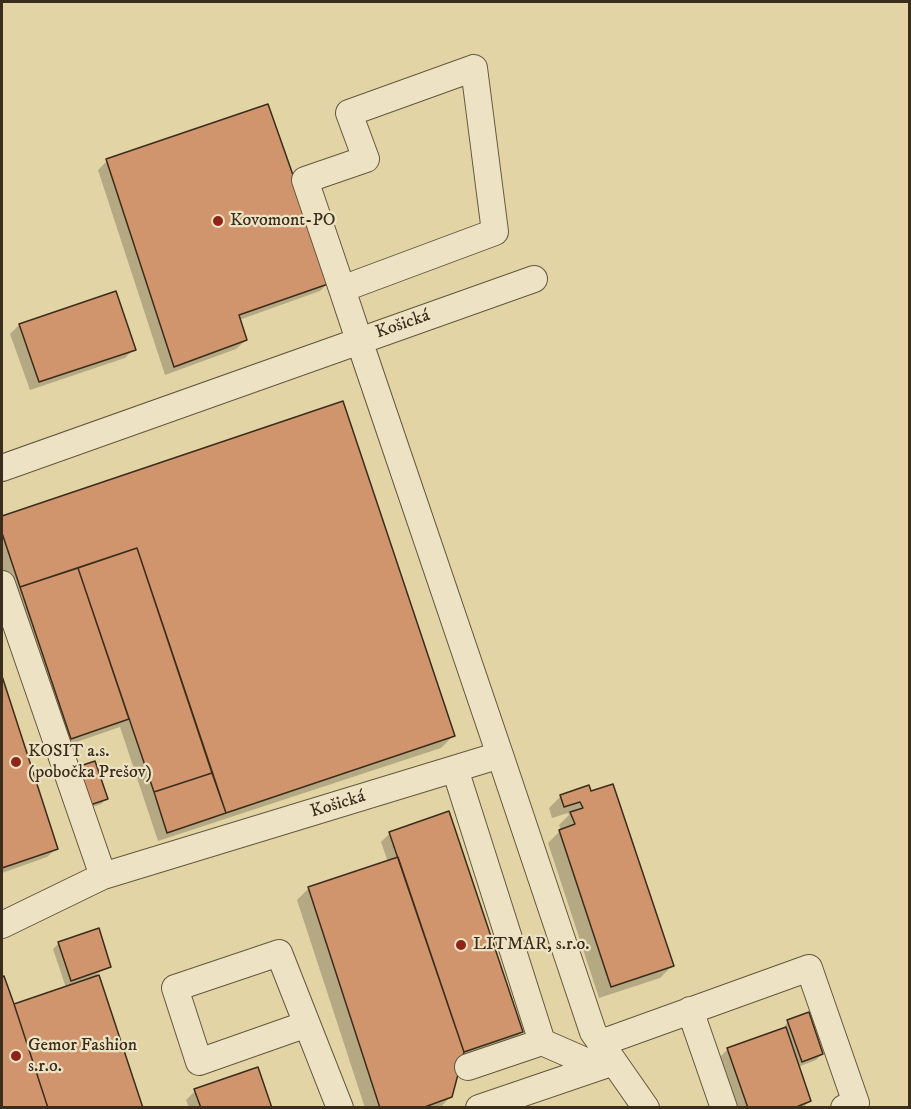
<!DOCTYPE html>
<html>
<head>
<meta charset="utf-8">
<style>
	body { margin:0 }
	#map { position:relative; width:911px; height:1109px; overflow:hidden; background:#e3d4a5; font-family:"IM FELL DW Pica",serif }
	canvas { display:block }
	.frame { position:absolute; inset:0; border:3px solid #3a2d1c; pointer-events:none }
</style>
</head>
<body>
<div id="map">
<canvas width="911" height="1109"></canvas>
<div class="frame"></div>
</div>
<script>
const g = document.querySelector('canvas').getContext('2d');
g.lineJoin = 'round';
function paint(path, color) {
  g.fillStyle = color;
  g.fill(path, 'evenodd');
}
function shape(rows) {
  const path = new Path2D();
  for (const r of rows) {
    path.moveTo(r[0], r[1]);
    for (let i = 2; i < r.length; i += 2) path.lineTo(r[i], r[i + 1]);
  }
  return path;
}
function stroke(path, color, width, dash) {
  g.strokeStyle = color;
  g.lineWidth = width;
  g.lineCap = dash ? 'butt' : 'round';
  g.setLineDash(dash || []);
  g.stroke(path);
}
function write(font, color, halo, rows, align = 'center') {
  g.font = font + ' "IM FELL DW Pica",serif';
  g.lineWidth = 4.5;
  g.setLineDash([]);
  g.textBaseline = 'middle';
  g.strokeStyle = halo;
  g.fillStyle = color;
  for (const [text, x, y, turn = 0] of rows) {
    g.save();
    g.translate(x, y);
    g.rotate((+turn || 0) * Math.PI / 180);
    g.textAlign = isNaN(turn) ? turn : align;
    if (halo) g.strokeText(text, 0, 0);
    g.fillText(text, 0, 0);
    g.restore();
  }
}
paint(shape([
	[107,161,329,282,320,291,239,320,246,340,236,349,165,375,98,170],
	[19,325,134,349,125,358,30,390,10,334],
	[342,403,453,736,441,748,158,841,120,727,62,747,2,580,2,518],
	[2,681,57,848,47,857,2,873],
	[72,774,106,799,101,804,84,810],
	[590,793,672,966,660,978,599,998,548,843,561,830,559,825,569,815,568,813,552,818,549,808,561,796],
	[390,833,522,1032,512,1041,461,1058,451,1096,440,1108,365,1108,297,900,309,888,388,862,381,842],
	[59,943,110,966,97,974,142,1108,2,1108,2,978,13,1006,66,988,53,949],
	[788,1021,822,1054,816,1060,798,1067,809,1101,803,1108,736,1108,719,1058,728,1049,783,1029],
	[195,1091,271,1108,189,1108,186,1100]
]), '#0003');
const building = shape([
	[268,104,331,283,239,315,247,340,174,367,106,159,268,104],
	[116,291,136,350,39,382,19,324,116,291],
	[343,401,455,736,226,813,137,548,20,587,2,533,2,516,343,401],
	[137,548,212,773,154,792,78,568,137,548],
	[78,568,129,719,71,739,20,587,78,568],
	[2,676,58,849,2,868,2,676],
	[95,761,108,799,90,805,77,767,95,761],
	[212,773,226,813,167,833,154,792,212,773],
	[613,784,674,966,611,987,559,830,575,824,570,812,583,808,580,802,564,807,560,795,589,785,591,791,613,784],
	[449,811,523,1032,464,1052,389,832,449,811],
	[398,857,464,1052,452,1097,422,1108,380,1108,308,887,398,857],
	[99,928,111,967,71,981,58,942,99,928],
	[99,975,143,1108,48,1108,14,1004,99,975],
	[4,976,14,1004,48,1108,2,1108,2,977,4,976],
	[809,1012,823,1054,802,1062,787,1020,809,1012],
	[786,1027,811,1101,794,1108,748,1108,727,1048,786,1027],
	[258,1067,272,1108,201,1108,194,1089,258,1067]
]);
paint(building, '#d1956e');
stroke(building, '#3a2d1c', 1.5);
const minor = shape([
	[342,289,495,232,474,68,349,113,366,159,305,180,342,289,359,340,500,755],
	[2,468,534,279],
	[2,584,103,876,500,755,593,1032,646,1108],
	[455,769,542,1042],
	[2,925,103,876],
	[690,1010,724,1108],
	[307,1024,199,1062,175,988,279,953,340,1108],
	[601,1043,809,968,856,1103,844,1108],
	[468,1067,542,1042,599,1067],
	[479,1108,614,1062]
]);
stroke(minor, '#64573e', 28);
stroke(minor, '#ede3c4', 26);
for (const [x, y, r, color] of [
	[218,221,6,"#8f2418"],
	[16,762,6,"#8f2418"],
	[461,945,6,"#8f2418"],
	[16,1056,6,"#8f2418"]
]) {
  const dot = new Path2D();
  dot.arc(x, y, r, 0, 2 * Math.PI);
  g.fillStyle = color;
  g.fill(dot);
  stroke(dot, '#ede3c4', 2);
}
write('18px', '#3a2d1c', '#ede3c4', [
	["Kovomont-PO",230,221],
	["KOSIT a.s.",28,752],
	["(pobočka Prešov)",28,773],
	["LITMAR, s.r.o.",473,945],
	["Gemor Fashion",28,1046],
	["s.r.o.",28,1067]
], 'left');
write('18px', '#3a2d1c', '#ede3c4', [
	["Košická",403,325,-19],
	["Košická",338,805,-17]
]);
</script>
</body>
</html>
